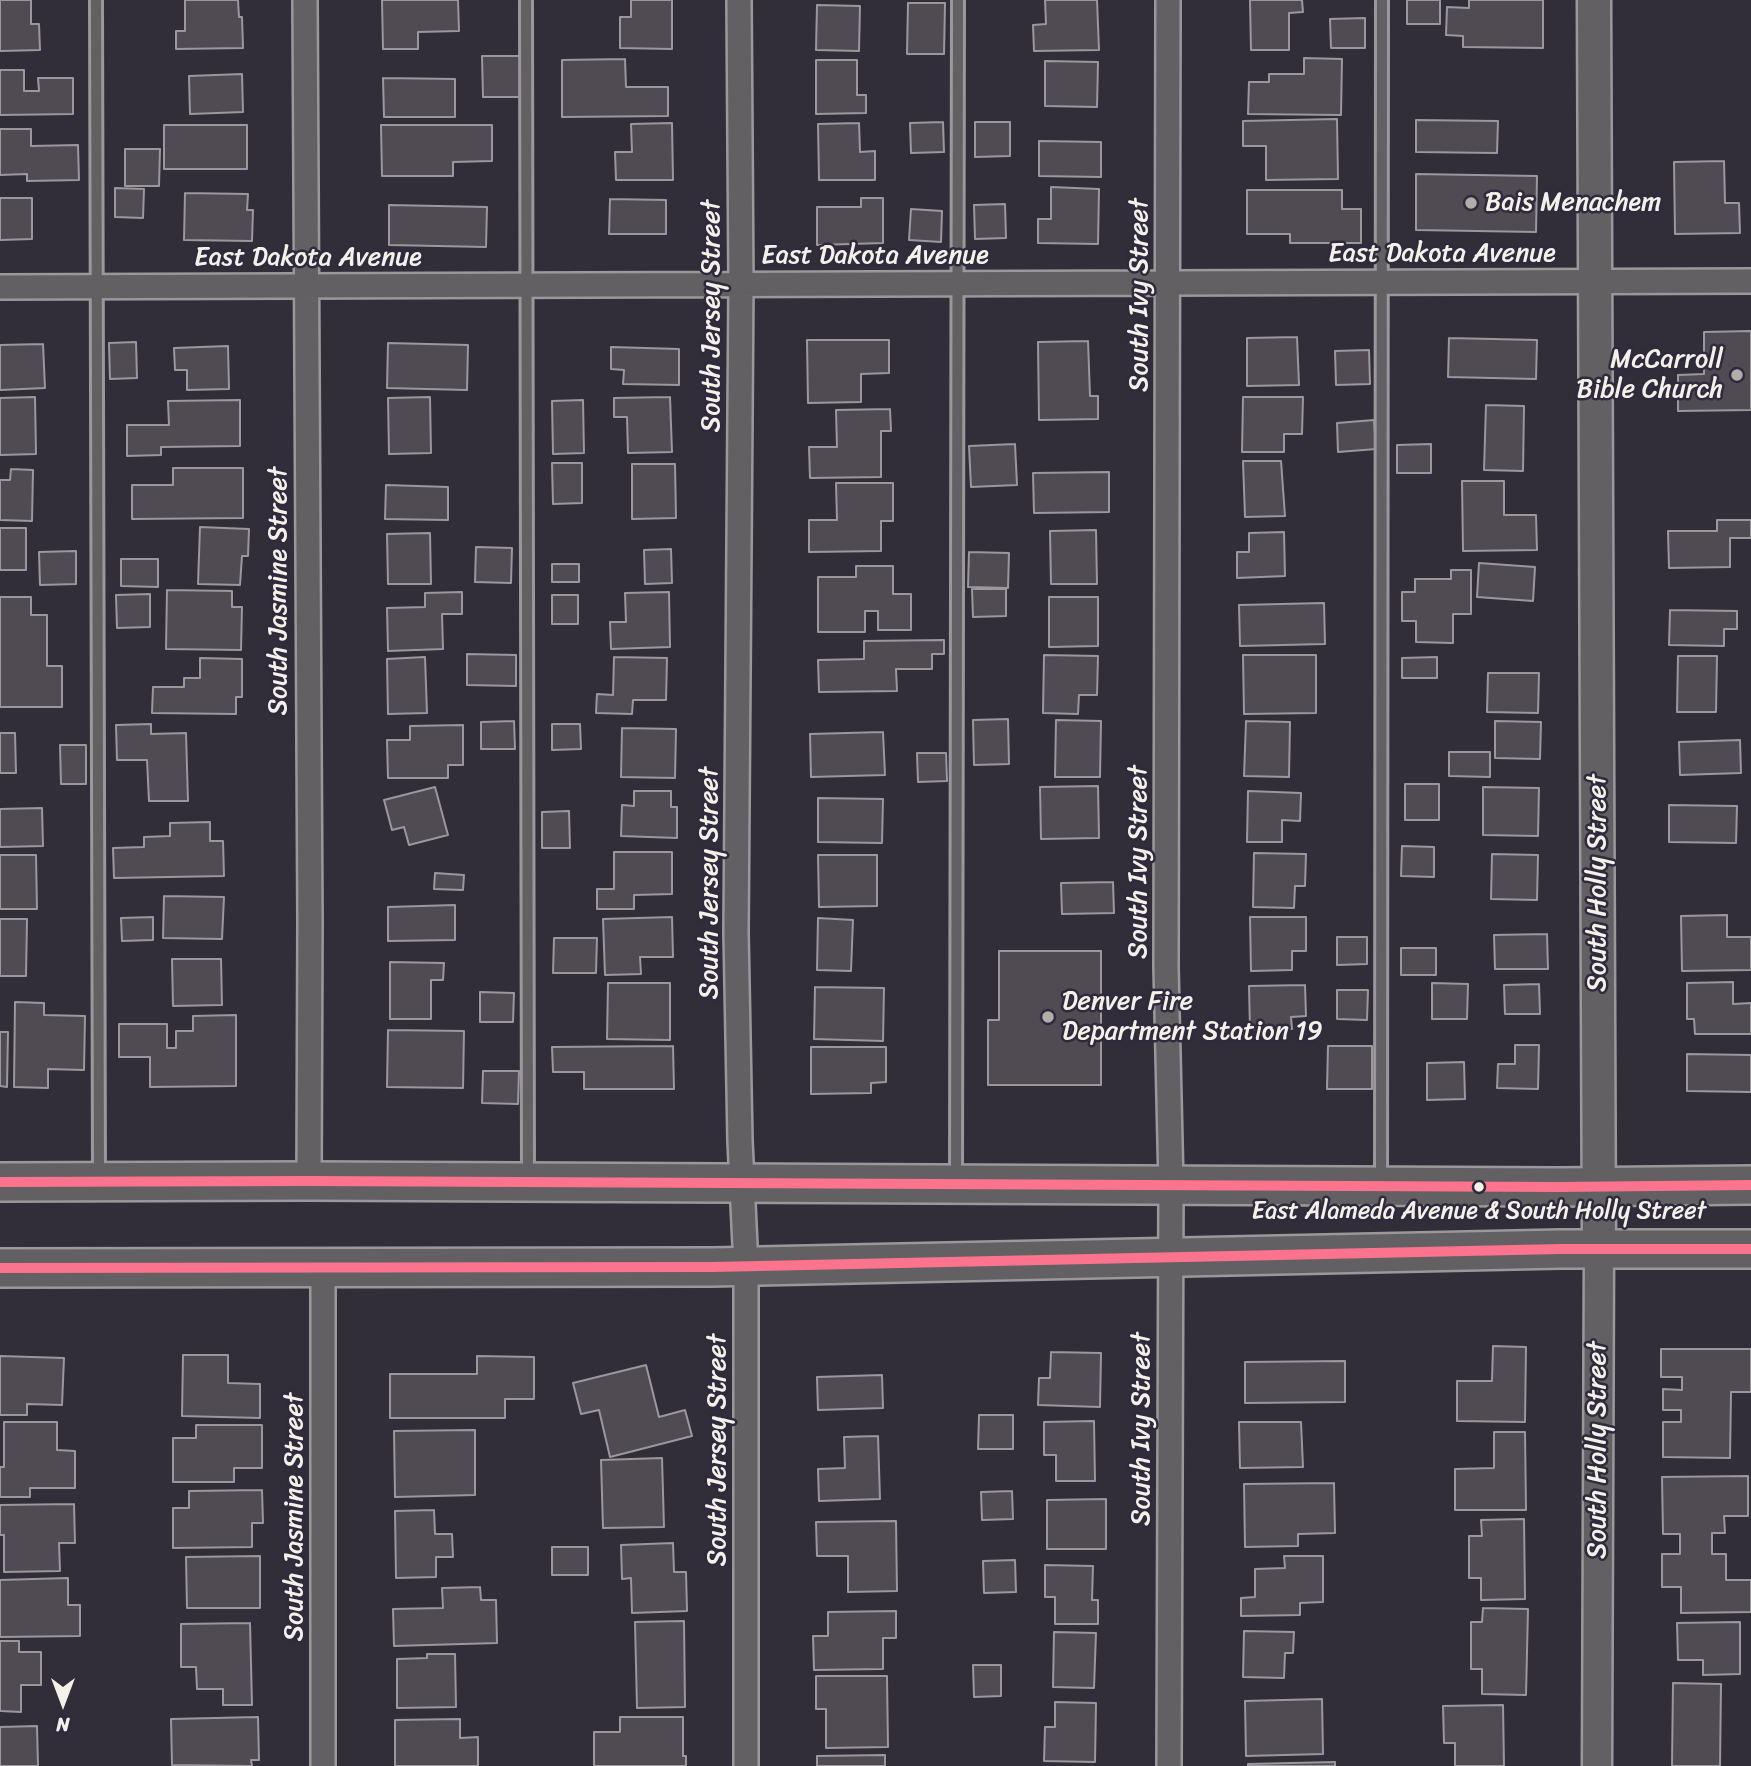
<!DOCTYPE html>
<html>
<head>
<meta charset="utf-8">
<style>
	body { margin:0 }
	#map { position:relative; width:1751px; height:1766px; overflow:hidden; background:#312e39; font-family:Sriracha,sans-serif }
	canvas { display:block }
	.north { position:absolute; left:28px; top:1668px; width:70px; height:70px; -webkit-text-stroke:5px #2f2a3d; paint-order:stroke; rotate:180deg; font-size:19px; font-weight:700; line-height:28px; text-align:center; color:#f4f1e8 }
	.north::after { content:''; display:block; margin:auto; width:24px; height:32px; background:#f4f1e8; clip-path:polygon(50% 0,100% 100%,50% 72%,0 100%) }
</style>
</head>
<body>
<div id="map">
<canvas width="1751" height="1766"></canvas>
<div class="north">N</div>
</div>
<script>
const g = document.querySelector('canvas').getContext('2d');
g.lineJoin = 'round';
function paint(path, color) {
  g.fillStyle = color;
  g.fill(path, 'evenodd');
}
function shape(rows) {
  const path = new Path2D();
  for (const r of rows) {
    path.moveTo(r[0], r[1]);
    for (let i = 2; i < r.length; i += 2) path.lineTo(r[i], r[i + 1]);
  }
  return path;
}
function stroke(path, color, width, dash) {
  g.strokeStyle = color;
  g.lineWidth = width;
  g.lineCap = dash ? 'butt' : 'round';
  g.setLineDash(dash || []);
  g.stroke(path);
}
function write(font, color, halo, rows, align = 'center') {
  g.font = font + ' Sriracha,sans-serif';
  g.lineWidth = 5;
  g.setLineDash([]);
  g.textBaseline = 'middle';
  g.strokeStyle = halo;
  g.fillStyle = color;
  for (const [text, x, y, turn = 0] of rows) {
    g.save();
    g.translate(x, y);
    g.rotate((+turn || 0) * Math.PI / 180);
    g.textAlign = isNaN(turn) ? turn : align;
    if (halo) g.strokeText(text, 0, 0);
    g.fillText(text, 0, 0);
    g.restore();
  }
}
const building = shape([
	[0,0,31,0,31,24,39,24,40,50,0,51,0,0],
	[185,0,238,0,239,17,242,17,243,48,176,49,176,31,185,31,185,0],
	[382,0,458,0,459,31,418,32,418,49,383,49,382,0],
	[631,0,672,0,672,49,620,48,620,17,631,17,631,0],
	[1045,0,1097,0,1099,50,1034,51,1033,25,1046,24,1045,0],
	[1250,0,1302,0,1303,12,1289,13,1289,50,1251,50,1250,0],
	[1407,0,1440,0,1440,24,1407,24,1407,0],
	[1469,0,1543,0,1543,48,1463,47,1463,36,1446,35,1447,7,1469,8,1469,0],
	[908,3,945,3,944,54,907,54,908,3],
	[817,5,860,6,859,51,816,50,817,5],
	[1365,18,1365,48,1331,48,1330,19,1365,18],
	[482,56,524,56,525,97,483,97,482,56],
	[1304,58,1342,59,1341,115,1248,114,1249,82,1269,82,1269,74,1304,74,1304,58],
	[625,59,626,87,668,87,668,116,562,117,562,60,625,59],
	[816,60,857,60,857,95,866,95,866,113,816,114,816,60],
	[1045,61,1098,62,1097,107,1045,106,1045,61],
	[0,70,24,70,24,91,39,91,38,78,73,78,73,114,0,115,0,70],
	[242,74,243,112,190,114,189,76,242,74],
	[383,78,455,79,455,117,384,117,383,78],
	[1337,119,1338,179,1266,180,1266,146,1243,146,1243,121,1337,119],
	[1416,120,1498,121,1497,153,1416,152,1416,120],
	[943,122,944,152,911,153,910,123,943,122],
	[975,122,1010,122,1010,156,975,157,975,122],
	[672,123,673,180,616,180,615,152,632,152,631,124,672,123],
	[859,123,860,152,875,151,875,180,819,180,818,124,859,123],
	[164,125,247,125,247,169,164,169,164,125],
	[381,125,492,125,492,161,453,162,453,176,382,176,381,125],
	[0,129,31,129,31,146,78,145,79,180,27,181,27,174,0,175,0,129],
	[1039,141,1101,142,1101,177,1039,176,1039,141],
	[125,149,160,149,159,186,125,186,125,149],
	[1724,161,1725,203,1739,203,1740,233,1675,234,1674,162,1724,161],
	[1416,174,1537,176,1536,232,1416,230,1416,174],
	[1051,187,1099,189,1098,244,1038,243,1038,219,1051,219,1051,187],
	[115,188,144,189,143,218,115,217,115,188],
	[1247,190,1342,190,1342,209,1361,209,1361,243,1290,243,1290,234,1247,234,1247,190],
	[185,193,248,194,247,210,253,210,252,241,184,240,185,193],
	[0,198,32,198,32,239,0,240,0,198],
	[861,198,883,198,883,243,817,245,817,207,861,207,861,198],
	[610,199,666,200,666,234,609,234,610,199],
	[1005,204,1006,238,975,239,974,205,1005,204],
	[389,205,487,207,486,247,389,245,389,205],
	[911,209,942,211,941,242,909,240,911,209],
	[1751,331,1751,410,1678,411,1678,375,1704,374,1704,332,1751,331],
	[1297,337,1299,385,1247,386,1247,338,1297,337],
	[1449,338,1537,340,1536,379,1448,377,1449,338],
	[807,340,889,340,889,373,861,374,861,402,808,403,807,340],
	[1088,341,1090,396,1098,396,1098,419,1039,420,1038,342,1088,341],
	[136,342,137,378,110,379,109,343,136,342],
	[388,343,468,345,467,390,387,388,388,343],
	[43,344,45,388,0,390,0,345,43,344],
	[228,346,229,389,187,390,187,370,175,370,174,348,228,346],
	[611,347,679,349,679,385,623,384,624,370,611,369,611,347],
	[1369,350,1370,384,1336,385,1335,351,1369,350],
	[35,397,36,454,0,455,0,398,35,397],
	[430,397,431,453,389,454,388,398,430,397],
	[670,397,672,452,628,453,627,417,614,417,614,398,670,397],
	[1243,397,1303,397,1302,434,1284,434,1284,452,1242,452,1243,397],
	[240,400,240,446,161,447,161,455,127,456,127,425,169,425,168,401,240,400],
	[583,400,584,453,553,454,552,401,583,400],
	[1486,405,1524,406,1523,471,1484,470,1486,405],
	[890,409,891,431,881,431,881,477,810,478,809,447,837,447,836,410,890,409],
	[1374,420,1376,449,1338,452,1337,423,1374,420],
	[1015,444,1017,485,971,487,969,446,1015,444],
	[1431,444,1431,473,1397,473,1397,445,1431,444],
	[1243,461,1281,461,1285,516,1245,517,1243,461],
	[552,463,582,463,582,503,553,504,552,463],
	[632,464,675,464,676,518,632,519,632,464],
	[173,468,243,468,243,518,132,519,132,485,173,485,173,468],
	[11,469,33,470,32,521,0,520,0,480,10,480,11,469],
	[1109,472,1109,512,1034,513,1033,473,1109,472],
	[1462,481,1504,481,1504,515,1536,515,1537,550,1463,551,1462,481],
	[836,483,893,483,893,521,881,521,881,551,809,552,809,520,837,520,836,483],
	[386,485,448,487,448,520,385,519,386,485],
	[1717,520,1751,520,1751,538,1730,538,1730,567,1669,568,1668,531,1717,531,1717,520],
	[200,527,249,529,248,556,242,556,240,585,198,584,200,527],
	[0,528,26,528,26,570,0,570,0,528],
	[1096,530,1097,584,1051,584,1050,531,1096,530],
	[1284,532,1285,576,1237,578,1237,552,1249,552,1249,533,1284,532],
	[430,533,431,584,388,584,387,534,430,533],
	[476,547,512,548,511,583,475,582,476,547],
	[671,549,672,583,645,584,644,550,671,549],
	[76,551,76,584,40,585,39,552,76,551],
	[969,552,1009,553,1008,588,968,587,969,552],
	[121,559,158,559,158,587,121,586,121,559],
	[1479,563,1535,567,1533,601,1477,597,1479,563],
	[552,564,579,564,579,582,552,582,552,564],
	[856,566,893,566,893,594,911,594,911,630,878,630,878,611,865,611,865,632,818,632,818,577,856,577,856,566],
	[1451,570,1471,570,1471,614,1453,614,1453,643,1416,642,1416,621,1402,621,1402,592,1415,592,1415,579,1451,579,1451,570],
	[972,589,1006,589,1006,616,973,617,972,589],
	[167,590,232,591,232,607,242,607,241,650,166,649,167,590],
	[462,592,462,614,442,614,443,649,388,651,387,608,425,607,425,593,462,592],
	[669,592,670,647,611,649,610,622,626,622,625,593,669,592],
	[150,594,150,627,117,628,116,595,150,594],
	[552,595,578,595,578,624,552,624,552,595],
	[0,597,31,597,31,615,47,615,47,666,62,666,62,707,0,707,0,597],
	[1049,597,1098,597,1098,646,1049,647,1049,597],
	[1324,603,1325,644,1240,646,1239,605,1324,603],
	[1670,610,1737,611,1737,629,1724,629,1724,646,1669,645,1670,610],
	[944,640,944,654,932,654,932,669,896,669,897,691,819,692,818,660,864,659,864,641,944,640],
	[467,654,516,655,516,686,467,685,467,654],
	[1044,655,1098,656,1097,695,1079,695,1078,714,1043,713,1044,655],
	[1243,655,1316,655,1316,713,1244,714,1243,655],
	[1678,656,1717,656,1716,712,1677,712,1678,656],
	[425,657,427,713,388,714,387,659,425,657],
	[614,657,667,658,666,700,633,700,632,714,596,713,597,694,613,695,614,657],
	[1437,657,1437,678,1402,678,1402,658,1437,657],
	[200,658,242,659,242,697,236,697,236,714,152,713,153,687,184,687,184,678,200,678,200,658],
	[1488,673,1539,673,1538,713,1487,712,1488,673],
	[1008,719,1009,764,974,765,973,720,1008,719],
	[1056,720,1101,721,1100,777,1055,777,1056,720],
	[514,721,515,749,481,749,481,722,514,721],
	[1246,721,1290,722,1289,777,1244,776,1246,721],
	[1495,721,1541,722,1540,759,1495,758,1495,721],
	[151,724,151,734,186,733,188,801,149,801,147,760,117,760,116,725,151,724],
	[552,724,580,724,581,749,552,750,552,724],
	[463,725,463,765,448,765,448,778,388,778,387,740,410,740,410,726,463,725],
	[622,728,676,729,675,778,621,777,622,728],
	[883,732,885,775,811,777,810,734,883,732],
	[0,733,15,733,16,773,0,773,0,733],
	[1740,740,1741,773,1680,775,1679,742,1740,740],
	[60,745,86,745,86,784,61,784,60,745],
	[1449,752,1490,752,1490,777,1449,776,1449,752],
	[917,753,946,753,947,781,918,782,917,753],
	[1405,784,1439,784,1439,820,1405,820,1405,784],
	[1098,786,1099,838,1041,839,1040,787,1098,786],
	[435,787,448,835,409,845,404,827,392,830,384,800,435,787],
	[1483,787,1539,788,1538,836,1483,835,1483,787],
	[634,791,671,791,671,807,677,807,677,838,621,836,622,805,634,806,634,791],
	[1248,791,1301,793,1300,821,1282,820,1282,842,1247,842,1248,791],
	[818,798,883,799,882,843,818,842,818,798],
	[1669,805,1737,806,1736,843,1669,842,1669,805],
	[42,808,43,846,0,847,0,809,42,808],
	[569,811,570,848,542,848,542,812,569,811],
	[210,822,210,841,223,841,224,876,114,878,113,848,144,847,144,837,170,836,170,823,210,822],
	[1402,846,1434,847,1434,877,1401,876,1402,846],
	[614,852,672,852,672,894,634,895,634,909,597,909,597,889,614,889,614,852],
	[1254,853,1306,854,1305,886,1295,886,1294,908,1253,907,1254,853],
	[1492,854,1538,855,1537,900,1491,899,1492,854],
	[0,855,36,855,37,909,0,909,0,855],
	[818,855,877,855,877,906,819,907,818,855],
	[435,873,464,875,463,890,434,889,435,873],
	[1113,882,1114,913,1062,914,1061,883,1113,882],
	[164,896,224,897,222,939,163,938,164,896],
	[455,905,455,940,388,941,388,907,455,905],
	[1727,915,1727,937,1751,937,1751,970,1682,971,1681,916,1727,915],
	[153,917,153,940,122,941,121,918,153,917],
	[672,917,673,957,640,957,641,974,605,975,603,919,672,917],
	[1250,917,1306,917,1306,951,1292,951,1292,970,1251,971,1250,917],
	[818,918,853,920,851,971,817,970,818,918],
	[0,919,27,919,26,976,0,976,0,919],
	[1547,934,1548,969,1495,969,1494,935,1547,934],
	[1337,937,1367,937,1367,964,1337,965,1337,937],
	[554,938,597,938,596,973,553,973,554,938],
	[1401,948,1436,948,1436,975,1401,975,1401,948],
	[999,951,1101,951,1101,1085,988,1085,988,1020,999,1020,999,951],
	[172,959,221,959,222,1005,173,1006,172,959],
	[390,962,444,963,443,980,431,980,431,1019,390,1019,390,962],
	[1733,982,1733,1004,1751,1003,1751,1034,1695,1034,1694,1019,1687,1019,1687,983,1733,982],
	[608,983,670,983,670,1040,607,1039,608,983],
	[1432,983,1468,984,1467,1019,1432,1019,1432,983],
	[1539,984,1540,1014,1505,1014,1504,985,1539,984],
	[1305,985,1306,1016,1291,1017,1292,1029,1250,1030,1249,986,1305,985],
	[815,987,884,988,883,1041,814,1039,815,987],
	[1337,990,1368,990,1367,1020,1337,1019,1337,990],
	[480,992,514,993,513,1022,480,1022,480,992],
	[15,1002,44,1003,44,1015,85,1016,84,1070,48,1069,48,1088,14,1087,15,1002],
	[236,1015,236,1086,150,1087,150,1057,119,1057,119,1024,167,1024,167,1048,176,1048,176,1031,193,1031,193,1016,236,1015],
	[388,1030,464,1031,463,1088,387,1087,388,1030],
	[0,1032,8,1032,7,1087,0,1086,0,1032],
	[1515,1045,1539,1045,1538,1089,1497,1088,1498,1064,1515,1064,1515,1045],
	[673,1046,674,1089,584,1089,584,1072,553,1072,552,1047,673,1046],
	[1328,1046,1372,1046,1372,1089,1327,1089,1328,1046],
	[811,1047,886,1047,886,1082,871,1083,871,1093,811,1094,811,1047],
	[1687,1054,1751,1055,1751,1092,1687,1091,1687,1054],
	[1464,1062,1465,1099,1427,1100,1427,1063,1464,1062],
	[483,1071,519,1071,518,1104,482,1103,483,1071],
	[1493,1346,1526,1347,1525,1422,1457,1421,1457,1381,1492,1381,1493,1346],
	[1661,1349,1751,1349,1751,1392,1731,1392,1730,1458,1663,1457,1663,1422,1681,1422,1681,1410,1663,1410,1663,1389,1682,1390,1682,1377,1661,1377,1661,1349],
	[1051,1352,1101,1353,1100,1407,1038,1405,1039,1378,1050,1378,1051,1352],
	[183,1355,228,1355,228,1383,260,1384,260,1418,182,1416,183,1355],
	[0,1356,64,1358,62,1405,27,1404,27,1415,0,1415,0,1356],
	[477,1356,534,1357,534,1399,505,1399,505,1418,390,1418,390,1374,477,1374,477,1356],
	[1345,1361,1345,1402,1245,1403,1245,1362,1345,1361],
	[646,1365,659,1417,685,1410,692,1436,610,1457,599,1410,581,1414,573,1383,646,1365],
	[882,1375,883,1408,818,1410,817,1377,882,1375],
	[979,1415,1013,1415,1013,1449,978,1449,979,1415],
	[1094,1421,1095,1481,1056,1481,1056,1455,1044,1455,1044,1422,1094,1421],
	[4,1422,57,1422,57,1450,75,1451,75,1488,30,1488,30,1497,0,1497,0,1467,4,1467,4,1422],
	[1239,1422,1301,1422,1303,1467,1240,1468,1239,1422],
	[196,1425,262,1425,262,1468,234,1468,234,1482,173,1482,173,1438,196,1438,196,1425],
	[475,1430,475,1495,395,1497,394,1431,475,1430],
	[1494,1432,1525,1432,1526,1510,1455,1510,1455,1469,1494,1468,1494,1432],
	[878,1436,880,1499,819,1501,818,1469,845,1468,844,1437,878,1436],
	[662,1458,664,1527,603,1528,601,1460,662,1458],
	[1748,1476,1748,1516,1724,1516,1725,1533,1712,1533,1712,1554,1726,1554,1726,1580,1751,1580,1751,1612,1681,1613,1681,1587,1662,1587,1662,1554,1680,1554,1680,1534,1663,1534,1662,1477,1748,1476],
	[1334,1483,1335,1533,1298,1534,1298,1546,1245,1547,1244,1484,1334,1483],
	[262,1490,263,1523,252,1523,252,1547,173,1548,173,1508,189,1508,189,1491,262,1490],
	[1012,1491,1013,1519,982,1520,981,1492,1012,1491],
	[1106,1499,1106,1549,1047,1549,1047,1500,1106,1499],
	[74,1504,75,1543,59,1543,60,1571,4,1572,4,1535,0,1535,0,1505,74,1504],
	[434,1510,435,1534,452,1534,453,1557,436,1557,436,1577,396,1578,395,1511,434,1510],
	[1524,1519,1525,1599,1481,1600,1481,1578,1469,1578,1469,1536,1482,1536,1481,1520,1524,1519],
	[896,1521,897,1591,848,1592,848,1556,817,1556,816,1522,896,1521],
	[673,1543,674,1572,686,1572,687,1611,632,1613,631,1578,622,1579,621,1545,673,1543],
	[552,1547,588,1547,588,1575,552,1575,552,1547],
	[260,1556,260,1608,187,1608,186,1557,260,1556],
	[1284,1556,1323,1556,1323,1602,1300,1603,1300,1615,1241,1616,1241,1598,1255,1597,1255,1569,1285,1568,1284,1556],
	[1015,1560,1016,1592,984,1593,983,1561,1015,1560],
	[1045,1565,1093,1566,1092,1600,1098,1600,1098,1624,1055,1624,1055,1597,1045,1597,1045,1565],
	[68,1578,68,1605,80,1605,80,1636,0,1637,0,1580,68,1578],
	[480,1587,481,1600,496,1600,497,1643,394,1646,393,1609,443,1608,442,1588,480,1587],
	[1483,1608,1528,1609,1526,1695,1482,1694,1482,1669,1471,1669,1471,1622,1482,1622,1483,1608],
	[896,1611,896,1638,883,1638,883,1669,814,1670,813,1636,828,1636,828,1612,896,1611],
	[684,1621,685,1707,637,1708,635,1622,684,1621],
	[1740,1622,1740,1674,1703,1675,1703,1660,1678,1660,1677,1623,1740,1622],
	[250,1623,252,1705,223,1705,223,1689,197,1689,196,1667,181,1667,181,1624,250,1623],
	[1244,1631,1294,1632,1293,1653,1285,1653,1284,1678,1243,1677,1244,1631],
	[1054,1632,1096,1633,1094,1688,1053,1687,1054,1632],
	[0,1641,19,1641,19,1652,41,1652,41,1685,21,1685,21,1712,0,1711,0,1641],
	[427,1654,455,1654,456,1707,397,1708,397,1659,427,1658,427,1654],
	[973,1665,1001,1665,1001,1696,974,1697,973,1665],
	[816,1676,887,1676,888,1747,826,1748,826,1709,816,1709,816,1676],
	[1673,1683,1721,1684,1720,1766,1672,1766,1673,1683],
	[1322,1699,1323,1754,1246,1756,1245,1701,1322,1699],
	[1055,1702,1096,1703,1095,1762,1044,1761,1045,1727,1055,1727,1055,1702],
	[1503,1705,1504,1766,1455,1766,1455,1743,1444,1743,1443,1706,1503,1705],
	[258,1717,259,1760,251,1760,252,1766,172,1765,171,1719,258,1717],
	[620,1717,683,1717,683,1756,686,1756,686,1766,594,1766,594,1732,620,1732,620,1717],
	[460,1719,460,1738,478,1737,478,1766,395,1766,395,1720,460,1719],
	[37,1726,38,1766,0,1766,0,1727,37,1726],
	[885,1755,885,1766,817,1766,817,1756,885,1755],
	[1335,1762,1335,1766,1248,1766,1248,1764,1335,1762]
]);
paint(building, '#504a53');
stroke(building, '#9a989b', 2);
const service = shape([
	[96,0,99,1175],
	[526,0,528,1176],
	[956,1180,958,0],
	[1381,1182,1382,0]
]);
const minor = shape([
	[305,0,310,921,309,1181],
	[739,0,741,284,736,932,740,1141,746,1267,746,1766],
	[1168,0,1166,967,1171,1186,1169,1766],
	[0,287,1751,281],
	[323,1766,323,1268]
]);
const tertiary = shape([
	[1597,1766,1599,1249]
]);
const secondary = shape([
	[1594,0,1599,1249]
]);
const primary = shape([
	[0,1182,309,1181,1559,1187,1751,1185],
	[0,1268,712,1267,1561,1249,1751,1249]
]);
stroke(service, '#9a989b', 16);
stroke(minor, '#9a989b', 28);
stroke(tertiary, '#9a989b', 33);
stroke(secondary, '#9a989b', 37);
stroke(primary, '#9a989b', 42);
stroke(service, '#626063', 10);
stroke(minor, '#626063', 23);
stroke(tertiary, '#626063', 28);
stroke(secondary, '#626063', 32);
stroke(primary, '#626063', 37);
stroke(shape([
	[0,1182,309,1181,1559,1187,1751,1185],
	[0,1268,712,1267,1561,1249,1751,1249]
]), '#fc738d', 10);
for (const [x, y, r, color] of [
	[1471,203,7,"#b0adab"],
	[1737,375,7,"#b0adab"],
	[1048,1017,7,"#b0adab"],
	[1479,1187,6,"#f4f1e8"]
]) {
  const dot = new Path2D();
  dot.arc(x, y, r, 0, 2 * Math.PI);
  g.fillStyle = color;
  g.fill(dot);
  stroke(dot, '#2f2a3d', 2.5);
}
write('24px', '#f4f1e8', '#2f2a3d', [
	["East Alameda Avenue & South Holly Street",1479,1212]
]);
write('26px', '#f4f1e8', '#2f2a3d', [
	["Bais Menachem",1485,203],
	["McCarroll",1723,360,"right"],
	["Bible Church",1723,390,"right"],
	["Denver Fire",1062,1002],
	["Department Station 19",1062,1032]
], 'left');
write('26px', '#f4f1e8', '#2f2a3d', [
	["East Dakota Avenue",1442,254],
	["East Dakota Avenue",875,256],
	["East Dakota Avenue",308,258],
	["South Ivy Street",1140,295,-90],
	["South Jersey Street",712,316,-90],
	["South Jasmine Street",279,591,-90],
	["South Ivy Street",1139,862,-90],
	["South Jersey Street",710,883,-90],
	["South Holly Street",1598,883,-90],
	["South Ivy Street",1142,1429,-90],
	["South Jersey Street",718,1450,-90],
	["South Holly Street",1598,1450,-90],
	["South Jasmine Street",295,1517,-90]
]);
</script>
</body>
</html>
